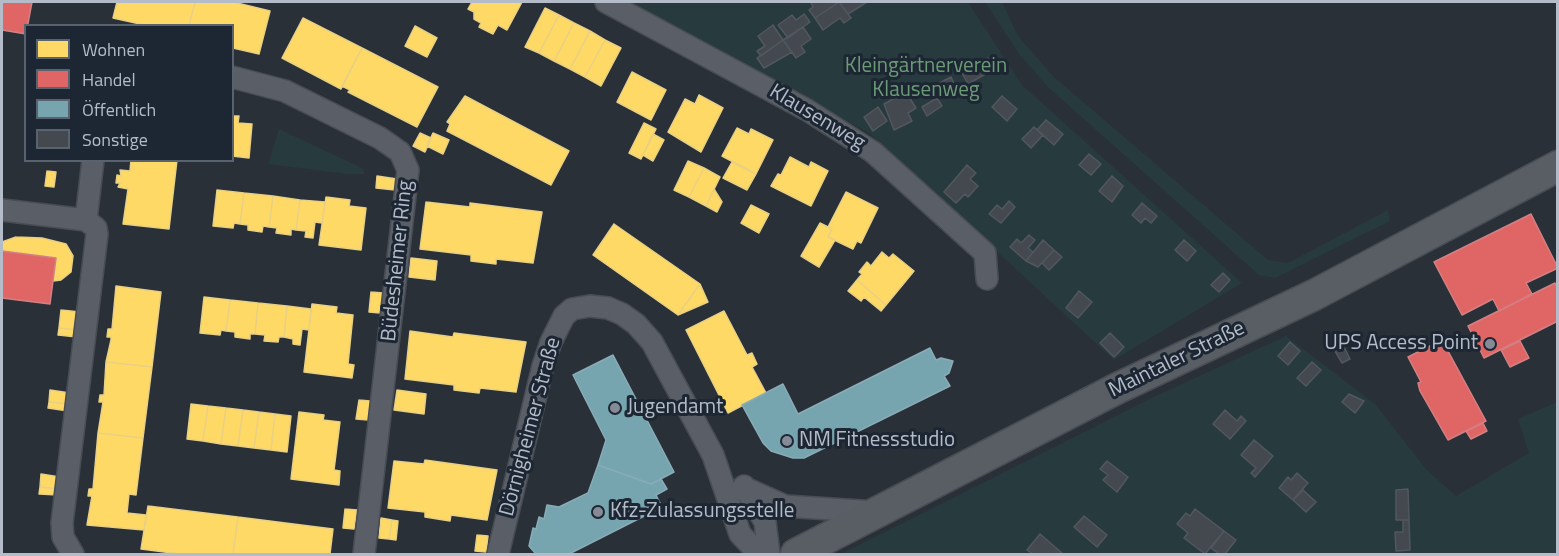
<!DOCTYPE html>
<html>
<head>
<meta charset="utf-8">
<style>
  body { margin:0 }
  #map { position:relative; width:1559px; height:556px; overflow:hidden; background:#2a3038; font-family:"Titillium Web",sans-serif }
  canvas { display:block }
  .frame { position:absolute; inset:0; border:3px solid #b4bcc9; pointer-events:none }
  .legend { position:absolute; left:24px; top:24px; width:210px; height:138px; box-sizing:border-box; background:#1d2633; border:2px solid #59626f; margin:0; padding:8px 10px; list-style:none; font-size:18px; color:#b4bcc9 }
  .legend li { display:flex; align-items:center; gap:12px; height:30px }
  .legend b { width:30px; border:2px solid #59626f }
</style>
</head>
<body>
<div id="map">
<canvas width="1559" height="556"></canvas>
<div class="frame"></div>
<ul class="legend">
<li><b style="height:16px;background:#ffd966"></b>Wohnen</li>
<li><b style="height:16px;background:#e06666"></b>Handel</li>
<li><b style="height:16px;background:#76a5af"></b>Öffentlich</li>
<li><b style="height:16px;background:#444950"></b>Sonstige</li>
</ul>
</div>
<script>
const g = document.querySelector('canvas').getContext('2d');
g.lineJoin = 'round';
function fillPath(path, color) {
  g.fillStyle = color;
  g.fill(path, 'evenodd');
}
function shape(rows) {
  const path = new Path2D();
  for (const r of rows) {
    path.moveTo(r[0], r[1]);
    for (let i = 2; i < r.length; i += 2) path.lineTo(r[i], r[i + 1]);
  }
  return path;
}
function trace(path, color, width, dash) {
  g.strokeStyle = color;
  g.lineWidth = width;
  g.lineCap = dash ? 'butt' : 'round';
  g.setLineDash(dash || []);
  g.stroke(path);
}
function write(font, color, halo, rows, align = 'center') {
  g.font = font + ' "Titillium Web",sans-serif';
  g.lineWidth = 6;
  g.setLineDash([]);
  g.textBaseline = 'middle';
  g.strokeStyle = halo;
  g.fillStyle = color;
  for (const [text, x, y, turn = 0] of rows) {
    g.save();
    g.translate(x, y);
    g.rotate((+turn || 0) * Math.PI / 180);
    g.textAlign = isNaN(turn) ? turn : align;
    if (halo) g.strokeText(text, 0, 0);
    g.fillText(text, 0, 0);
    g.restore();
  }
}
const green = shape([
  [628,2,968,2,1022,85,1242,283,1114,360,869,133],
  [985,2,1002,2,1018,36,1054,77,1268,260,1288,263,1388,210,1390,221,1275,278,1259,275,1049,88,1019,54],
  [279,129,364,169,364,174,347,174,268,164],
  [1286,336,1375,404,1426,469,1456,496,1529,453,1518,419,1557,402,1557,554,841,554,1154,397]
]);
const homes = shape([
  [117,2,195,2,189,26,149,26,113,18,117,2],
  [195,2,233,2,270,11,259,54,233,48,232,26,189,26,195,2],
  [472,2,522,2,507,30,498,25,493,34,479,27,481,23,474,19,474,12,468,9,472,2],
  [545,8,559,15,539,53,525,47,545,8],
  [559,15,574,23,554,61,539,53,559,15],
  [303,18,362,48,341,89,282,58,303,18],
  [574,23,590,31,570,69,554,61,574,23],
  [415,26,437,38,427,57,405,46,415,26],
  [590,31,605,40,585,77,570,69,590,31],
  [605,40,621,48,601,86,585,77,605,40],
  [362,48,438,87,417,127,348,92,350,90,342,86,362,48],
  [632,72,666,90,651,120,617,102,632,72],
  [699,95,723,108,701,152,668,132,685,99,695,104,699,95],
  [465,96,569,151,551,185,447,131,450,124,447,122,465,96],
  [232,116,239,116,238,123,252,124,249,158,232,156,232,116],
  [644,123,656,129,641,159,629,153,644,123],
  [737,128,749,134,751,129,773,140,756,174,722,156,737,128],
  [420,133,431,138,425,152,413,146,420,133],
  [433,133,449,140,443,154,427,146,433,133],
  [653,134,664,140,653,161,643,155,653,134],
  [790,157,809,167,811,162,828,171,811,206,771,186,778,174,781,175,790,157],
  [131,160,177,160,169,229,123,224,128,189,118,187,120,183,116,183,117,175,121,176,120,170,130,171,131,160],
  [688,161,704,168,689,197,674,190,688,161],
  [732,162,756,174,747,190,723,178,732,162],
  [704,168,720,177,706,206,689,197,704,168],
  [47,171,56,172,54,187,45,186,47,171],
  [377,176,397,179,395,190,376,188,377,176],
  [714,189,722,202,717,212,706,206,714,189],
  [217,190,244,193,240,224,234,223,233,228,213,226,217,190],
  [846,192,878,208,861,243,857,241,853,249,828,237,832,229,828,227,846,192],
  [244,193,273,196,269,227,263,226,262,232,248,230,248,225,240,224,244,193],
  [273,196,300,200,296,230,291,229,291,235,276,233,277,228,269,227,273,196],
  [326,197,350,200,349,206,366,208,361,250,319,245,326,197],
  [300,200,325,202,322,223,315,222,313,238,305,237,306,231,296,230,300,200],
  [426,202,470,207,470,203,542,212,533,263,496,259,496,264,471,261,471,255,420,249,426,202],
  [751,205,769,214,759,233,741,223,751,205],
  [820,223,832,229,828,237,835,240,819,267,801,256,820,223],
  [614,224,700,284,678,315,593,255,614,224],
  [16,237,42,238,66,244,73,256,71,272,61,280,53,281,56,258,2,251,2,242,16,237],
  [882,252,889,258,893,254,914,271,886,305,857,280,862,274,859,272,867,262,871,266,882,252],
  [411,258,437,261,435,280,409,277,411,258],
  [857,280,886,305,881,311,864,297,861,301,848,291,857,280],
  [700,284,708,302,678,315,700,284],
  [116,286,161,292,152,367,106,362,111,340,111,337,107,337,108,329,112,329,116,286],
  [371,292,383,293,380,313,369,312,371,292],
  [204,297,230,300,226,331,221,330,220,335,200,333,204,297],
  [230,300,258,303,255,334,250,334,250,339,235,337,235,332,226,331,230,300],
  [258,303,287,306,284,337,279,337,278,342,264,341,265,335,255,334,258,303],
  [312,304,337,307,336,313,353,315,348,364,354,365,352,378,304,372,312,304],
  [287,306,311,309,309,330,302,329,300,345,293,344,293,339,284,337,287,306],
  [61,310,80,312,78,330,59,328,61,310],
  [724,311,747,355,752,353,757,364,752,367,766,393,728,413,686,330,724,311],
  [59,328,78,330,77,337,58,335,59,328],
  [410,331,453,337,454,333,526,342,516,392,480,388,479,393,454,390,454,385,405,379,410,331],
  [106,362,152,367,143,438,98,433,103,402,99,402,100,395,104,395,106,362],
  [50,390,70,393,69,404,49,402,50,390],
  [397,390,426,394,424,414,394,410,397,390],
  [359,400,370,401,368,420,356,419,359,400],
  [49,402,69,404,68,411,48,408,49,402],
  [191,404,208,406,203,441,187,439,191,404],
  [208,406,226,408,221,444,203,441,208,406],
  [226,408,243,410,238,446,221,444,226,408],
  [243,410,259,412,254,448,238,446,243,410],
  [259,412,275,414,271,450,254,448,259,412],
  [299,412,324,415,323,420,340,422,334,470,340,471,339,485,291,479,299,412],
  [275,414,291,416,287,452,271,450,275,414],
  [98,433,143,438,136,495,129,494,127,513,146,515,144,530,87,525,92,496,88,496,89,489,93,489,98,433],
  [425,460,497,470,487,520,451,515,450,521,425,517,425,512,388,508,394,461,424,464,425,460],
  [41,474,60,477,59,489,40,487,41,474],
  [40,487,59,489,58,495,39,494,40,487],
  [148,506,238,517,233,554,180,554,141,549,148,506],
  [345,509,357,510,354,529,343,528,345,509],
  [238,517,333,529,330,554,233,554,238,517],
  [381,518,392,520,389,539,379,538,381,518],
  [392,520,398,521,396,540,389,539,392,520],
  [477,535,488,536,486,552,475,551,477,535]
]);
const shops = shape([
  [2,2,32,2,26,34,2,30,2,2],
  [1531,214,1558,268,1526,283,1532,294,1499,311,1493,299,1462,315,1434,262,1531,214],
  [2,251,56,258,50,304,2,298,2,251],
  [1555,283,1558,289,1558,321,1484,358,1468,326,1555,283],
  [1442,340,1486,421,1448,440,1420,391,1418,383,1421,382,1408,357,1442,340],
  [1520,341,1529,358,1510,367,1501,350,1520,341],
  [1483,423,1487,431,1471,439,1466,431,1483,423]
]);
const public = shape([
  [930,348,936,360,941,358,953,361,949,373,944,376,950,386,804,458,793,458,771,451,763,443,742,405,783,384,798,414,930,348],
  [613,355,674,472,651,484,598,465,606,440,573,375,613,355],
  [598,465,651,484,661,479,667,489,656,495,662,507,569,554,536,554,529,546,533,528,536,529,539,517,544,519,547,505,559,507,588,493,598,465]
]);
const building = shape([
  [814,2,839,2,815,18,809,10,813,7,811,3,814,2],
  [839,2,867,2,848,14,839,2],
  [839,2,851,18,844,23,840,18,823,30,815,18,839,2],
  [804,14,810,22,788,38,778,25,792,15,796,20,804,14],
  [773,25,783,40,761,56,757,51,765,46,758,36,773,25],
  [803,27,811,39,801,46,805,52,796,58,783,40,803,27],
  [783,40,792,52,764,68,757,58,783,40],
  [988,58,994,69,968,84,962,73,988,58],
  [951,77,956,88,939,97,934,86,951,77],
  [906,92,916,108,908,113,912,121,894,130,884,104,906,92],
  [1002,96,1017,109,1007,121,992,107,1002,96],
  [937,98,942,106,927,116,922,107,937,98],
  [878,107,887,121,873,131,864,117,878,107],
  [1046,120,1063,134,1054,145,1037,130,1046,120],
  [1034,127,1043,135,1031,148,1022,139,1034,127],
  [1089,154,1101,164,1091,175,1079,165,1089,154],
  [967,165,976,173,970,179,978,186,968,197,965,194,956,203,944,192,967,165],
  [1112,176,1123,186,1112,202,1099,191,1112,176],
  [1009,201,1015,207,1001,223,989,214,997,205,1002,209,1009,201],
  [1142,203,1157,216,1151,223,1145,218,1141,223,1132,215,1142,203],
  [1029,235,1035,240,1028,248,1033,252,1026,261,1010,247,1017,239,1021,243,1029,235],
  [1043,240,1054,250,1038,267,1026,261,1043,240],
  [1184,240,1196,251,1187,261,1175,250,1184,240],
  [1054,250,1062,257,1049,270,1042,263,1054,250],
  [1223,273,1230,280,1219,292,1211,285,1223,273],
  [1079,291,1092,302,1078,318,1066,308,1079,291],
  [1110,333,1124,347,1114,357,1100,343,1110,333],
  [1290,342,1300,351,1288,365,1278,356,1290,342],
  [1344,347,1350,359,1342,363,1335,351,1344,347],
  [1312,362,1321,370,1306,386,1297,378,1312,362],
  [1349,394,1364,401,1355,413,1342,402,1349,394],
  [1225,410,1237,421,1241,416,1246,421,1230,439,1213,424,1225,410],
  [1254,440,1273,456,1255,477,1251,473,1256,468,1241,455,1254,440],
  [1107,461,1128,477,1117,492,1103,480,1108,475,1100,469,1107,461],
  [1297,473,1308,483,1293,500,1279,488,1288,477,1291,480,1297,473],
  [1408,489,1409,520,1396,520,1396,490,1408,489],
  [1303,490,1316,502,1306,512,1293,500,1303,490],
  [1195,509,1224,531,1205,554,1184,538,1188,533,1177,524,1186,513,1190,516,1195,509],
  [1084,516,1107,535,1097,547,1074,527,1084,516],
  [1403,520,1409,520,1410,550,1396,551,1395,532,1403,532,1403,520],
  [1224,531,1236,540,1225,554,1219,554,1211,548,1224,531],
  [1040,534,1063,554,1033,554,1027,550,1040,534]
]);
const street = shape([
  [606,2,807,110,873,152,985,253,987,279],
  [232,77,285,91,380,138,400,152,408,170,364,554],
  [2,210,86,220],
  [744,486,765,522,769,554],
  [745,488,785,506,876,512],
  [73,554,63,537,62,523,97,234,96,228,86,220,93,160],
  [498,554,543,366,551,342,564,316,572,309,590,306,608,308,622,314,636,324,652,342,713,455,740,534,759,554]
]);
const secondary = shape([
  [796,554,1118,388,1314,295,1558,166]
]);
const markers = [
  [1490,344,6,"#848b96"],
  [615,408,6,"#848b96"],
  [787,441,6,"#848b96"],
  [598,512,6,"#848b96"]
];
const parkNames = [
  ["Kleingärtnerverein",926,67],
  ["Klausenweg",926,91]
];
const streetNames = [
  ["Klausenweg",817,118,31],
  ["Büdesheimer Ring",398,261,-84],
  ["Maintaler Straße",1177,360,-26],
  ["Dörnigheimer Straße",531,427,-75]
];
const poiNames = [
  ["UPS Access Point",1478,344,"right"],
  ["Jugendamt",627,408],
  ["NM Fitnessstudio",799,441],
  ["Kfz-Zulassungsstelle",610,512]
];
fillPath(green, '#273a3e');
fillPath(homes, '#ffd966');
trace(homes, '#e8d084', 1.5);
fillPath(shops, '#e06666');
trace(shops, '#d38084', 1.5);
fillPath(public, '#76a5af');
trace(public, '#89acb7', 1.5);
fillPath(building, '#444950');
trace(building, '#52575f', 1.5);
trace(street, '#484c53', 24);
trace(secondary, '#484c53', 33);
trace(street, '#5a5e66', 21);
trace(secondary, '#595d64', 30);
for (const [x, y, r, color] of markers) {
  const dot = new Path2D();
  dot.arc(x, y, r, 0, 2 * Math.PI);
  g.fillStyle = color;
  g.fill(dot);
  trace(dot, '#1d2633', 2);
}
write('21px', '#6b9a76', '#1d2633', parkNames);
write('21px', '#b4bcc9', '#1d2633', streetNames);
write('21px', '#b4bcc9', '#1d2633', poiNames, 'left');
</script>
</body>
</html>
